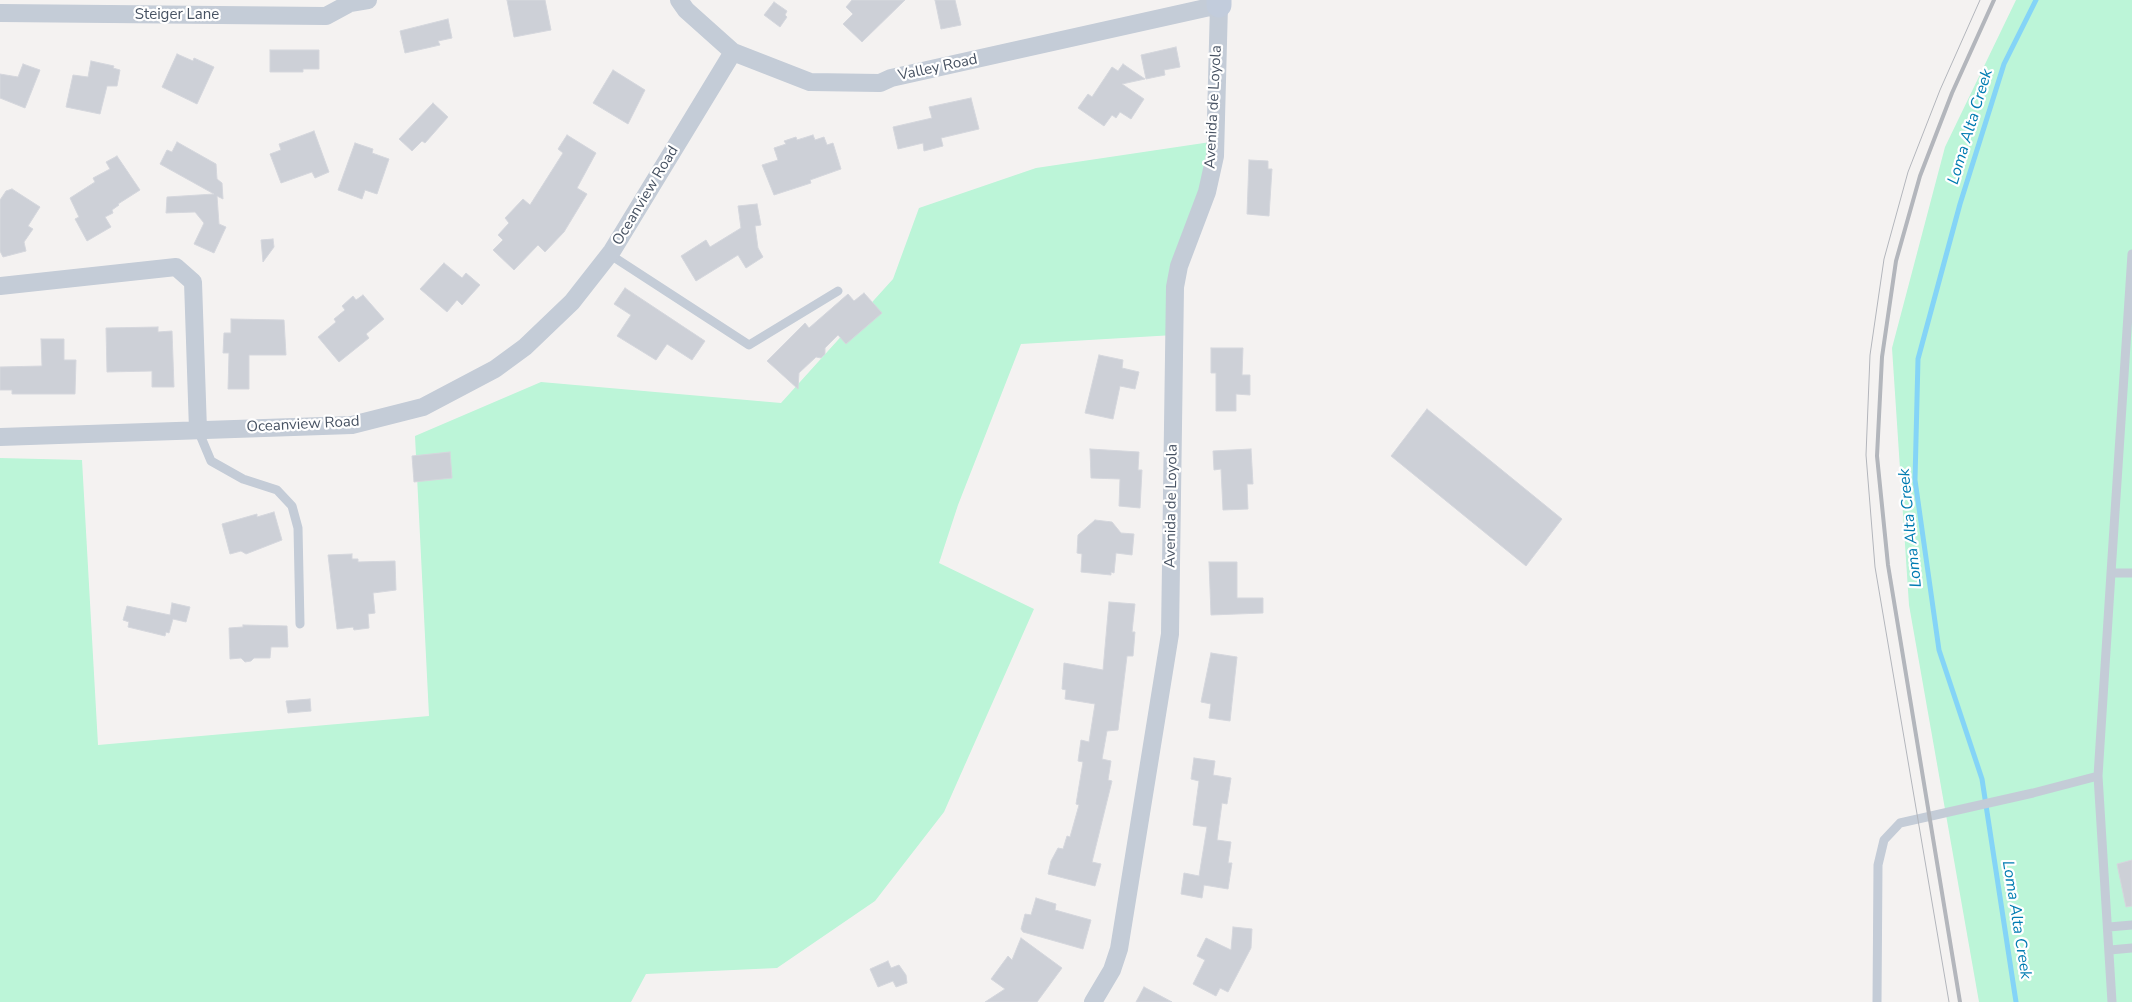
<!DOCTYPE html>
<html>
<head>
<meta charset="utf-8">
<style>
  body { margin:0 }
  canvas { display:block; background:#f4f2f1 }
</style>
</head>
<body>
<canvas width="2132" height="1002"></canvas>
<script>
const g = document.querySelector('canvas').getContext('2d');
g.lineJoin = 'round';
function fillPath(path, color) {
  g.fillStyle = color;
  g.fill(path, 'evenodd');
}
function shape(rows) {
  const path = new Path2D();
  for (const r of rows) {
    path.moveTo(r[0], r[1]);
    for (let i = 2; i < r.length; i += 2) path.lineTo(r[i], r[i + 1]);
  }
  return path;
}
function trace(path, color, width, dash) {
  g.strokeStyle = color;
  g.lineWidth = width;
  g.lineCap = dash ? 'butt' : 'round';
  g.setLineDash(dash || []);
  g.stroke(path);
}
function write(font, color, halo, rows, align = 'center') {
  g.font = font + ' "Nunito Sans",sans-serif';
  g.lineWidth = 4.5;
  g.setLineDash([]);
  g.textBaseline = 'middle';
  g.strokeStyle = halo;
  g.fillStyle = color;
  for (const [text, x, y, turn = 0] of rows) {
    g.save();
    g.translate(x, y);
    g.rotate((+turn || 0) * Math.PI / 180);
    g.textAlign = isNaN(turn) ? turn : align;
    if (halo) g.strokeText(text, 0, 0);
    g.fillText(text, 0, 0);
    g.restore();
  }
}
const green = shape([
  [2016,0,2132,0,2132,1002,1979,1002,1909,605,1892,348,1945,147],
  [1224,140,1179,266,1174,335,1021,344,958,505,939,563,1034,609,944,812,875,901,777,968,646,974,631,1002,0,1002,0,458,82,460,98,745,429,716,415,436,541,382,781,403,893,279,919,208,1036,168]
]);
const stream = shape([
  [2016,1002,1982,779,1939,650,1915,480,1918,359,1960,204,2004,64,2036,0]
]);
const building = shape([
  [507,0,545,0,551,30,514,37,507,0],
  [852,0,905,0,862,42,843,24,853,14,846,7,852,0],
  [935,0,955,0,961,25,941,29,935,0],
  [774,2,787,11,785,15,787,17,780,27,764,15,774,2],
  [448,19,452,38,438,41,440,45,405,53,400,31,448,19],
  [1176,47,1180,67,1164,70,1165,75,1146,79,1141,55,1176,47],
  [270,50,319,50,319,69,303,69,303,72,270,72,270,50],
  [177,54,193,61,194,58,214,67,197,104,162,87,177,54],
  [91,61,114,66,113,68,120,70,117,86,107,86,100,114,66,107,73,75,88,77,91,61],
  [23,64,40,70,25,108,0,98,0,74,18,77,23,64],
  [1123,64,1145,79,1122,84,1144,99,1131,119,1120,112,1116,118,1112,115,1104,126,1078,108,1088,94,1092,97,1112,67,1118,71,1123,64],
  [613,70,645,90,628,124,593,103,613,70],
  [971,98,979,129,941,138,943,146,924,151,923,143,898,149,893,127,932,118,929,107,971,98],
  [433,103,448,117,425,143,422,141,412,151,399,139,433,103],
  [314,131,329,172,315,178,312,172,281,183,270,154,281,150,279,144,314,131],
  [567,135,596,153,577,188,587,194,564,232,545,252,538,245,514,270,493,250,503,240,498,235,509,223,505,218,523,199,530,205,563,153,558,149,567,135],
  [813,135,815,140,824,137,827,145,833,143,841,169,810,180,811,183,774,195,762,165,778,160,774,148,786,144,784,141,796,137,797,140,813,135],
  [177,142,216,164,217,179,222,183,223,199,217,196,219,224,226,227,214,253,194,244,204,223,195,212,166,213,167,197,214,194,160,164,167,150,172,152,177,142],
  [355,143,373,149,372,153,389,159,377,194,365,190,362,199,338,190,355,143],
  [117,156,140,190,118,204,119,205,112,210,113,213,105,217,111,227,87,241,75,219,79,217,70,198,95,182,93,178,110,169,106,162,117,156],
  [1249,160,1268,161,1268,169,1272,169,1269,216,1247,214,1249,160],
  [12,189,40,207,28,226,33,229,24,242,26,251,3,257,0,251,0,200,6,191,12,189],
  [757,204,761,225,755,226,758,248,763,257,746,268,738,255,696,281,681,256,706,240,710,247,741,228,738,206,757,204],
  [273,239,274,247,263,262,261,240,273,239],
  [444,263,462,278,466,273,480,285,462,305,457,300,447,312,420,289,444,263],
  [625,288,705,341,692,360,667,344,656,360,617,336,631,315,614,304,625,288],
  [864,293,882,313,846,344,838,335,825,348,825,354,821,358,816,357,799,373,798,389,767,361,805,323,809,328,848,294,854,301,864,293],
  [363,295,384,319,366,334,369,338,339,362,318,337,336,322,334,319,345,310,342,306,353,296,356,300,363,295],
  [231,319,284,320,286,355,249,355,249,389,228,389,229,353,223,353,224,333,231,333,231,319],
  [158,327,158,332,172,331,174,387,152,387,152,371,107,372,106,328,158,327],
  [41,339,64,339,64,360,76,360,75,394,12,394,12,390,0,390,0,367,42,366,41,339],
  [1211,348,1243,348,1242,375,1250,375,1250,395,1236,394,1236,411,1216,411,1216,373,1211,373,1211,348],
  [1099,355,1123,360,1122,368,1139,372,1135,389,1120,386,1113,419,1085,413,1099,355],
  [1427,409,1562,519,1526,566,1391,456,1427,409],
  [1090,449,1139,452,1138,470,1142,470,1140,508,1119,506,1120,479,1091,478,1090,449],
  [1251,449,1253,484,1247,484,1248,509,1223,510,1221,469,1214,470,1213,451,1251,449],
  [450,452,452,478,414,482,412,456,450,452],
  [274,512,282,540,246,554,241,551,230,554,222,524,257,514,257,517,274,512],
  [1095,520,1112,522,1121,533,1134,534,1132,555,1116,553,1114,573,1111,572,1111,575,1081,572,1082,554,1077,553,1078,535,1095,520],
  [352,554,352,559,358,559,358,562,395,561,396,590,373,593,375,613,368,614,369,628,354,630,353,627,337,629,328,555,352,554],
  [1209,562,1237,562,1237,598,1263,598,1263,613,1211,615,1209,562],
  [1109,602,1135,604,1132,632,1135,632,1133,656,1127,656,1118,730,1107,731,1102,759,1111,761,1108,780,1112,781,1092,862,1101,864,1095,886,1048,874,1051,861,1058,848,1063,849,1067,836,1070,837,1079,805,1076,804,1083,762,1078,761,1081,740,1089,742,1095,704,1065,699,1066,690,1062,689,1064,663,1103,670,1109,602],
  [172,603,190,607,186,622,173,619,169,633,166,632,165,636,128,627,129,622,123,620,127,606,170,615,172,603],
  [243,625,287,626,288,647,271,647,270,658,254,658,251,661,245,662,241,658,230,659,229,628,243,627,243,625],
  [1211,653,1237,657,1230,721,1209,718,1211,704,1201,702,1211,653],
  [310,699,311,711,288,713,286,701,310,699],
  [1194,758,1215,761,1213,775,1231,778,1227,804,1222,803,1217,840,1231,842,1228,863,1232,863,1228,889,1204,885,1202,898,1181,894,1184,873,1199,876,1207,827,1193,825,1199,781,1191,779,1194,758],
  [2132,860,2132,906,2126,907,2117,864,2132,860],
  [1036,898,1056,904,1055,910,1091,920,1083,949,1023,932,1021,929,1025,914,1031,915,1036,898],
  [1233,927,1252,929,1251,948,1228,992,1220,988,1216,996,1193,984,1205,960,1197,956,1206,938,1231,950,1233,927],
  [1021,938,1062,968,1037,1002,985,1002,1005,989,991,979,1008,956,1012,960,1021,938],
  [888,961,891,968,899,965,906,975,907,983,896,987,893,981,878,987,870,969,888,961],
  [1144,987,1172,1002,1136,1002,1144,987]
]);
const lane = shape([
  [609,254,749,345,838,291],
  [2132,254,2111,573,2132,573],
  [198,430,211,461,243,479,277,490,292,506,298,528,300,624],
  [2098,776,2111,573],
  [2109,927,2132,925],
  [2110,950,2132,948],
  [1877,1002,1878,865,1884,840,1900,823,2033,793,2098,776,2112,1002]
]);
const street = shape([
  [679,0,686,10,733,52,810,82,880,83,891,78,1219,5,1215,156,1207,192,1179,266,1175,287,1170,634,1119,949,1112,970,1093,1002],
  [0,13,326,16,350,3,368,0],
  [0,286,176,267,193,282,198,430],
  [0,437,352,425,423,407,495,369,525,347,572,302,612,251,733,52]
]);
const secondary = shape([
  [1219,0,1219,5]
]);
const tram = shape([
  [1949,1002,1875,567,1866,455,1870,355,1884,259,1908,172,1940,90,1980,0]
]);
const rail = shape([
  [1960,1002,1888,565,1877,456,1882,357,1896,261,1920,176,1952,93,1994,0]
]);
const streetNames = [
  ["Steiger Lane",177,15],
  ["Valley Road",938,68,-12],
  ["Avenida de Loyola",1214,107,-87],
  ["Oceanview Road",646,196,-59],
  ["Oceanview Road",303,425,-3],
  ["Avenida de Loyola",1172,506,-89]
];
const waterNames = [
  ["Loma Alta Creek",1971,127,-73],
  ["Loma Alta Creek",1911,528,-96],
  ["Loma Alta Creek",2016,920,81]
];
fillPath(green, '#bcf5d8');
trace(stream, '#84d4f7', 5);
fillPath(building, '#cdd0d7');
trace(building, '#d5d7dd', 1);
trace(lane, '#c4ccd7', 9);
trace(street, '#c4ccd7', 18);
trace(secondary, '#c2ccdc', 25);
trace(tram, '#b3b6bc', 1);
trace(rail, '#b3b6bc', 4);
write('15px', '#475262', '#fff', streetNames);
write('italic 16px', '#017cb2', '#fff', waterNames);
</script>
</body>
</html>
